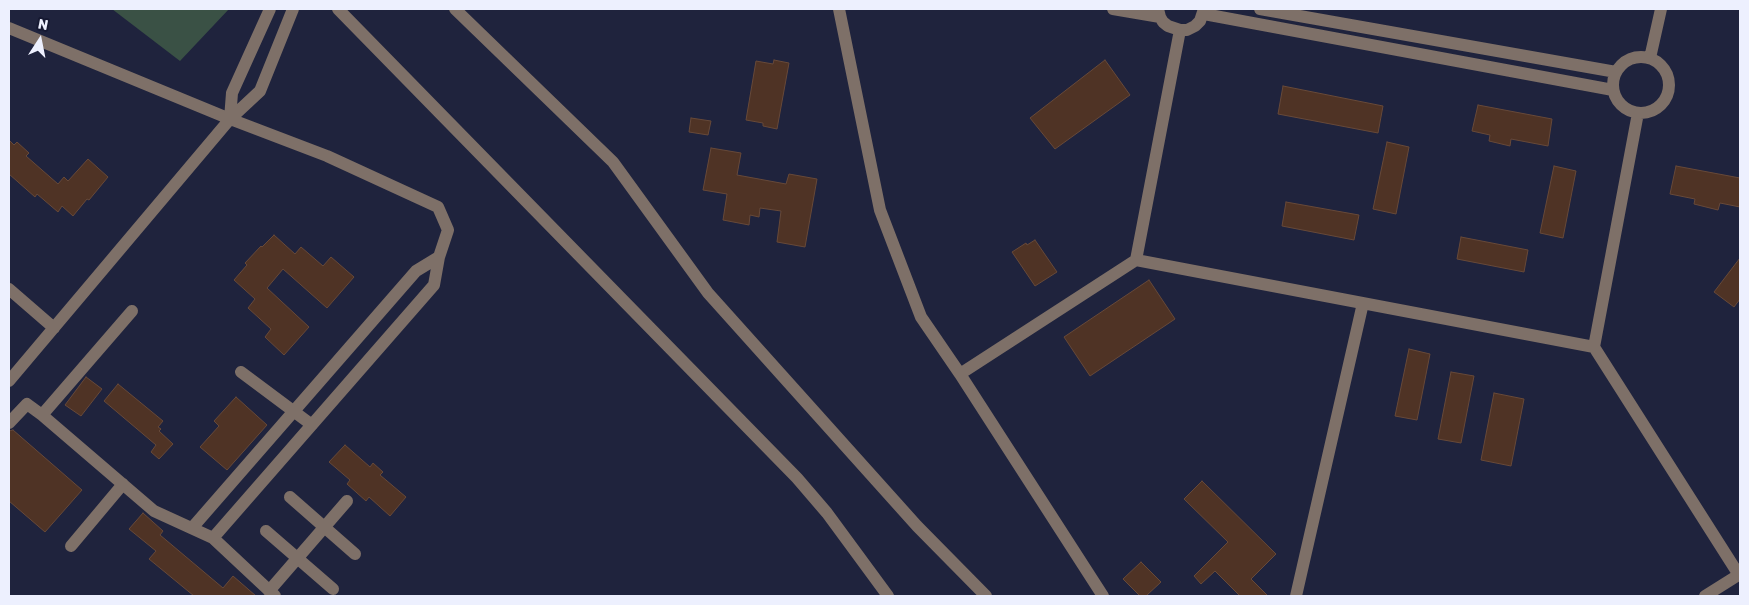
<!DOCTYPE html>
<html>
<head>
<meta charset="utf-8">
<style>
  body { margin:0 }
  #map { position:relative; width:1749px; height:605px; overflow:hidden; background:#1f233d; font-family:Rubik,sans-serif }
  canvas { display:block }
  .frame { position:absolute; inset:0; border:10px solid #edf0fe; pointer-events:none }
  .north { position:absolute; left:15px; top:15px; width:50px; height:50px; -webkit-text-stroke:4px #161932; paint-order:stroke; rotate:11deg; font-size:14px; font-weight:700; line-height:20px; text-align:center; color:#edf0fe }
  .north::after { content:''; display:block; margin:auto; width:18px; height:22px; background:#edf0fe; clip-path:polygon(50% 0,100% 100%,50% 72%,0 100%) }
</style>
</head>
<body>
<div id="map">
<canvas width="1749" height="605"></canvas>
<div class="frame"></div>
<div class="north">N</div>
</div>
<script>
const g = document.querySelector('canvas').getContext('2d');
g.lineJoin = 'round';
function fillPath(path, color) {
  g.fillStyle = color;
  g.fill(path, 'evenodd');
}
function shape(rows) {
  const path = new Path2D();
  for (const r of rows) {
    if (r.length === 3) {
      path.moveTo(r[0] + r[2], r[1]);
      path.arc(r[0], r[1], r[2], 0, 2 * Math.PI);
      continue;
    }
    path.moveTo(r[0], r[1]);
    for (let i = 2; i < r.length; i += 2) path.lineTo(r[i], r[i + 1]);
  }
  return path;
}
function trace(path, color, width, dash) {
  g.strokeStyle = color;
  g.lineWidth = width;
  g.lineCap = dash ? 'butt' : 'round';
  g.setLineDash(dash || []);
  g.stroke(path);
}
const green = shape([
  [112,9,229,9,180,61]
]);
const building = shape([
  [774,60,789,63,777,129,763,126,763,123,746,120,756,61,773,64,774,60],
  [1105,60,1130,95,1055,149,1030,118,1105,60],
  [1283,86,1383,106,1378,133,1278,114,1283,86],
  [1478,105,1552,119,1548,146,1511,139,1510,146,1489,141,1490,135,1472,131,1478,105],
  [691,118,711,121,708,135,689,132,691,118],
  [9,140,14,145,17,142,29,153,26,156,58,184,64,177,68,181,88,159,108,177,89,200,87,199,73,216,62,206,58,212,37,194,35,197,9,174,9,140],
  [1387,142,1409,147,1396,214,1373,209,1387,142],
  [711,148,741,153,737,175,786,184,789,174,817,179,805,247,777,242,781,211,760,208,759,217,750,215,749,225,723,220,727,194,703,190,711,148],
  [1554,166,1576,171,1563,238,1540,233,1554,166],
  [1676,166,1740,178,1740,207,1720,203,1718,210,1694,204,1695,199,1670,194,1676,166],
  [1286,202,1359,215,1354,240,1282,226,1286,202],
  [274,235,295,254,301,247,323,266,331,257,354,277,327,308,283,269,267,288,309,327,284,355,265,337,271,329,248,308,255,299,234,280,247,265,245,263,261,246,262,247,274,235],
  [1461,237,1528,250,1524,272,1457,259,1461,237],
  [1035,240,1057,272,1035,286,1012,252,1026,243,1027,245,1035,240],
  [1740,258,1740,299,1734,307,1714,292,1740,258],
  [1149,280,1175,319,1090,376,1064,337,1149,280],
  [1409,349,1430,354,1417,420,1395,416,1409,349],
  [1451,372,1474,376,1461,443,1438,439,1451,372],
  [86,377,102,389,81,416,65,405,86,377],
  [118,384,163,421,158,427,161,429,159,431,173,444,159,459,151,452,156,445,104,401,118,384],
  [1494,393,1524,399,1511,466,1481,460,1494,393],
  [236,397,267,425,227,470,200,447,219,426,214,421,236,397],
  [13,430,82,490,45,532,9,501,9,431,13,430],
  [345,445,370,467,373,463,383,472,380,475,406,497,390,516,369,497,366,501,347,484,350,480,329,462,345,445],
  [1202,481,1276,554,1251,579,1268,596,1240,596,1215,571,1201,584,1194,576,1228,542,1184,499,1202,481],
  [143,513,163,531,160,535,223,588,233,576,256,596,194,596,149,559,156,551,129,529,143,513],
  [1141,562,1161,582,1146,596,1140,596,1123,579,1141,562]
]);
const minor = shape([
  [338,9,797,478,827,513,888,596],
  [455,9,613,162,708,293,917,526,986,596],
  [839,9,880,210,921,317,960,374,1136,260],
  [1113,9,1160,17],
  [1158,9,1160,17,1163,22,1168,26,1180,30,1187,30,1195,26,1200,21,1204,9],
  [1260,9,1616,72],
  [1204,14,1613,90],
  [9,28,230,119,327,156,438,207,448,230,439,257,434,285,213,538],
  [1180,30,1136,260,1594,347,1638,113],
  [1641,85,28],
  [1650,58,1661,9],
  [230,119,232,93,270,9],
  [9,289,54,328],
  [1594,347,1739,575],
  [241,372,312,425],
  [960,374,1103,596],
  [9,381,230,119,260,91,293,9],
  [42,415,132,311],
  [9,423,27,404,42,415,154,511,213,538,275,596],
  [290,497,355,554],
  [192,528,416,271,439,257],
  [266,531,333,589],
  [71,546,123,484],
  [269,591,347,501],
  [1296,596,1363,303],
  [1705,596,1740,574]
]);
fillPath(green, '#3a5145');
fillPath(building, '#4f3325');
trace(building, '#674939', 1);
trace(minor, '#7e7068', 12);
</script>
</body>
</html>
